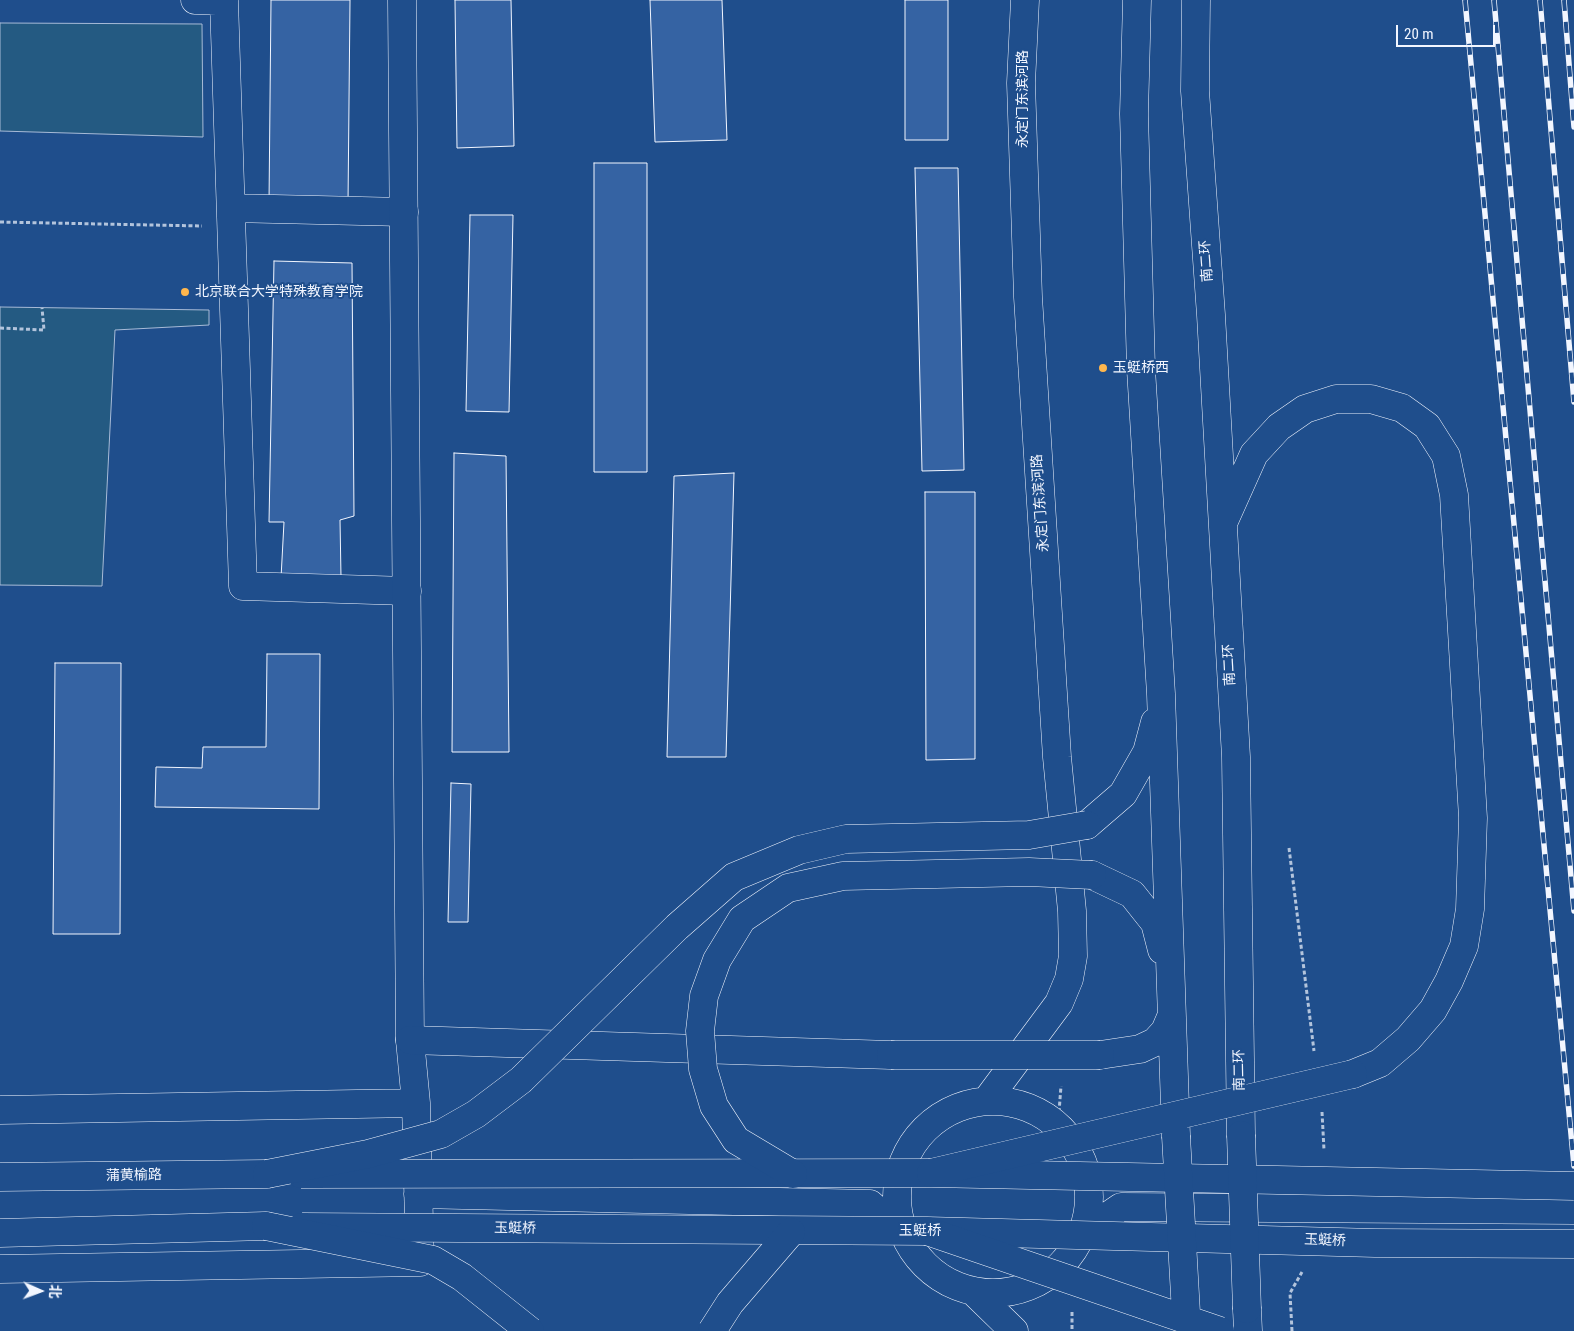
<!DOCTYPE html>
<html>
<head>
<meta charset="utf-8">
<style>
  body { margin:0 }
  #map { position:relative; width:1574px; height:1331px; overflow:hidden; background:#1f4e8c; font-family:"Roboto Condensed","Noto Sans SC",sans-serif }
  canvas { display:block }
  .north { position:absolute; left:15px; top:1266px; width:50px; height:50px; -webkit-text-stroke:4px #1f4e8c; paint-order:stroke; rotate:92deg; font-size:14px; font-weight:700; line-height:20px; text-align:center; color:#f2f6ff }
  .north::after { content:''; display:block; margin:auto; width:18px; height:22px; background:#f2f6ff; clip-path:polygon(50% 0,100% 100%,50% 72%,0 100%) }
  .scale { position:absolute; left:1396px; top:25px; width:99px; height:22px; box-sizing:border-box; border:2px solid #f2f6ff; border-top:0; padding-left:6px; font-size:15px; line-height:18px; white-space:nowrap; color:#f2f6ff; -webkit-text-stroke:4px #1f4e8c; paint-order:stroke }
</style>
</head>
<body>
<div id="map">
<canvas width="1574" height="1331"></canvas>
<div class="north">北</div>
<div class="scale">20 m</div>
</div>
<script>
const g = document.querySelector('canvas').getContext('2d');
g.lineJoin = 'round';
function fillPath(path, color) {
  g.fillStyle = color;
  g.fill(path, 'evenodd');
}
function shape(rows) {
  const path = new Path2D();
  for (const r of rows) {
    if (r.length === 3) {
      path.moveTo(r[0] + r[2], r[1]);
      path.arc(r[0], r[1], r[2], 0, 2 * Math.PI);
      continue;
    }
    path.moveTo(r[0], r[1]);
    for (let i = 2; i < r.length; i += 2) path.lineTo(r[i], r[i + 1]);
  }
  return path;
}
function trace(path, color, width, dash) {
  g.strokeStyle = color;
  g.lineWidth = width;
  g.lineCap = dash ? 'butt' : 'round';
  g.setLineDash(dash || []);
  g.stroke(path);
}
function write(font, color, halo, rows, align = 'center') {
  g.font = font + ' "Roboto Condensed","Noto Sans SC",sans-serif';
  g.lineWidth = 4;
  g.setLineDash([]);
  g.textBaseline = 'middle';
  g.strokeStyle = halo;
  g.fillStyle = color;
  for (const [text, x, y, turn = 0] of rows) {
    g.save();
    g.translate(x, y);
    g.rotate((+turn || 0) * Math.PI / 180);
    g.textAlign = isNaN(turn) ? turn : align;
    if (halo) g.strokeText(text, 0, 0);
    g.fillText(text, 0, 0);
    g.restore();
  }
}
const green = shape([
  [0,23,202,24,203,137,0,131,0,23],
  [0,307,209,310,209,325,115,330,102,586,0,585,0,307]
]);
const building = shape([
  [271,0,350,0,348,204,269,203,271,0],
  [455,0,511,0,514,146,457,148,455,0],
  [650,0,722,0,727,140,655,142,650,0],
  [905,0,948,0,948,140,905,140,905,0],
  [594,163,647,163,647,472,594,472,594,163],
  [915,168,958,168,964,470,922,471,915,168],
  [470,215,513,215,509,412,466,411,470,215],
  [274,261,352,263,354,516,340,520,341,577,281,578,284,522,269,522,274,261],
  [454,453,506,456,509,752,452,752,454,453],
  [734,473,726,757,667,757,674,476,734,473],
  [925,492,975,492,975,759,926,760,925,492],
  [267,654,320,654,319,809,155,807,156,767,202,768,203,747,266,747,267,654],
  [55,663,121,663,120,934,53,934,55,663],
  [451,783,471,784,468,922,448,922,451,783]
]);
const path = shape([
  [0,222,202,226],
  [0,328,44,330,42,308],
  [1289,848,1314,1051],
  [1059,1112,1061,1086],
  [1322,1112,1324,1150],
  [1072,1312,1072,1331],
  [1292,1331,1290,1293,1302,1272]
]);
const street = shape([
  [195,0,224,1,243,586,407,591],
  [231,208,404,212]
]);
const secondary = shape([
  [402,0,410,1040,416,1103],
  [987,1100,1059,1003,1069,979,1073,956,1072,911,1057,757,1028,297,1021,83,1025,0],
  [993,1197,96],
  [0,1110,416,1103,420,1262,0,1269],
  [418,1194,870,1204,903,1233],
  [1083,1233,1121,1207,1574,1210],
  [975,1293,1014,1331]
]);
const primary = shape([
  [0,1177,267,1174],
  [0,1233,266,1226]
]);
const highway = shape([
  [1137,0,1134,114,1141,369,1161,694,1176,1136],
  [1196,0,1195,91,1211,315,1236,757,1241,1135],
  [1224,521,1254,454,1279,427,1305,409,1336,399,1371,399,1402,408,1427,426,1446,456,1454,495,1473,818,1470,909,1464,946,1449,981,1433,1010,1408,1039,1380,1063,1353,1074],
  [1087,825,1123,794,1147,752,1155,722],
  [1092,875,1132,894,1155,923,1162,950],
  [410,1040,891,1055],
  [1100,1055,1140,1049,1155,1042,1165,1031,1171,1017],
  [1247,1309,1248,1331]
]);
const rail = shape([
  [1465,0,1574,1166],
  [1494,0,1574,911],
  [1540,0,1574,402],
  [1564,0,1574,127]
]);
const primaryBridge = shape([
  [301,1174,931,1173,1574,1186],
  [302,1227,927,1231,1375,1243,1574,1244]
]);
const highwayBridge = shape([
  [891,1055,1100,1055],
  [1241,1135,1247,1309],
  [1176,1136,1186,1313],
  [931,1173,1353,1074],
  [267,1174,368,1154,441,1134,476,1114,521,1080,677,927,734,877,799,850,846,839,1029,835,1087,825],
  [793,1174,736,1140,714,1106,703,1069,700,1031,704,996,717,960,742,919,788,888,843,876,1029,872,1092,875],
  [266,1226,433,1260,462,1277,530,1331],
  [927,1231,1220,1331],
  [712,1331,730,1303,791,1232]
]);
const markers = [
  [185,292,5,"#ffb74d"],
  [1103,368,5,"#ffb74d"]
];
const streetNames = [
  ["永定门东滨河路",1023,99,-90],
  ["南二环",1207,261,-94],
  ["永定门东滨河路",1041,503,-94],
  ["南二环",1230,665,-93],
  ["南二环",1240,1070,-91],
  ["蒲黄榆路",134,1176,-1],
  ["玉蜓桥",515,1229,1],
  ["玉蜓桥",920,1231],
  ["玉蜓桥",1325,1241,2]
];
const poiNames = [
  ["北京联合大学特殊教育学院",195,292],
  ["玉蜓桥西",1113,368]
];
fillPath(green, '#245a82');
trace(green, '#a8bbd7', 1);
fillPath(building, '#3563a3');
trace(building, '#f2f6ff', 1);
trace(street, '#f2f6ff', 29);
trace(secondary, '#f2f6ff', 29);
trace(primary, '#f2f6ff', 29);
trace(highway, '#f2f6ff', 29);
trace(path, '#b3c4dc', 3, [4, 2.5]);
trace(street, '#1f4e8c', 28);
trace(secondary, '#1f4e8c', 28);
trace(primary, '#1f4e8c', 28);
trace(highway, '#1f4e8c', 28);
trace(rail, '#f2f6ff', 5.5);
trace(rail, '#1f4e8c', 4, [11]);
trace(primaryBridge, '#f2f6ff', 29, []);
trace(highwayBridge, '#f2f6ff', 29, []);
trace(primaryBridge, '#1f4e8c', 28);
trace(highwayBridge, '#1f4e8c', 28);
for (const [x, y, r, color] of markers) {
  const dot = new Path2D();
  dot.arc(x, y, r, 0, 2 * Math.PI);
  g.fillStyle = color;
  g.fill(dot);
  trace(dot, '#1f4e8c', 2);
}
write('14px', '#f2f6ff', '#1f4e8c', streetNames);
write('14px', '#f2f6ff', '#1f4e8c', poiNames, 'left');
</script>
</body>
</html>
